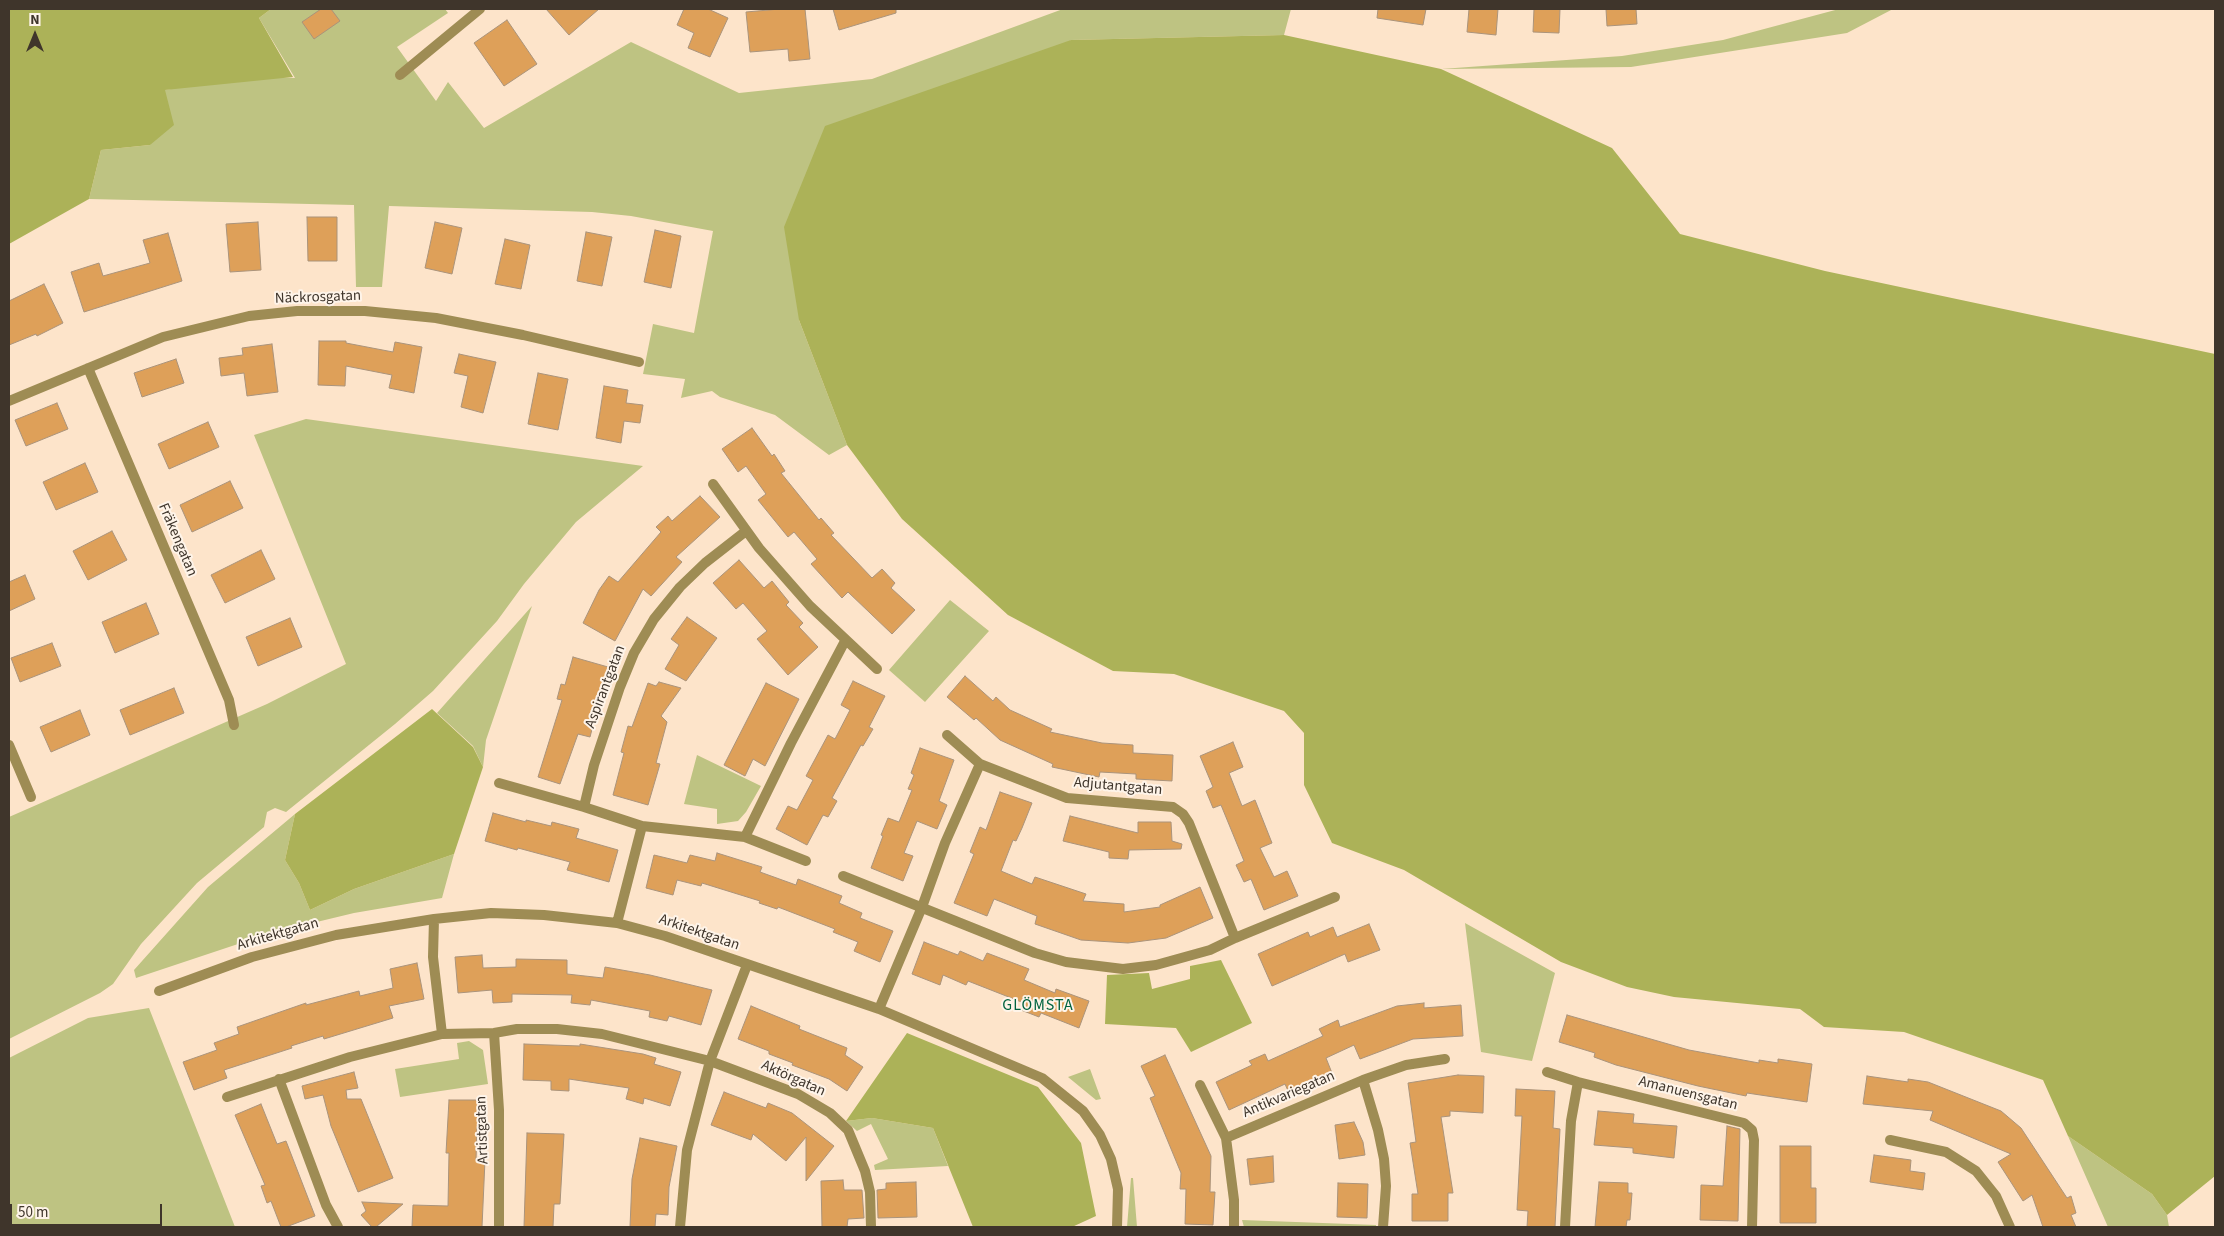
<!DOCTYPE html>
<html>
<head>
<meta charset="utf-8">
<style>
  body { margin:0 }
  #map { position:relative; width:2224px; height:1236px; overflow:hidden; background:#fde4ca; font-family:"Source Sans 3",sans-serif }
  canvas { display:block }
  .frame { position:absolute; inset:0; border:10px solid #3f352b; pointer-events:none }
  .north { position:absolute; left:10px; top:10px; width:50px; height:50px; -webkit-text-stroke:4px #fef4e9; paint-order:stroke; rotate:0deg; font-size:14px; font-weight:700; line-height:20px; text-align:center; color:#3f352b }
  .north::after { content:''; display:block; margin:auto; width:18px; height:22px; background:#3f352b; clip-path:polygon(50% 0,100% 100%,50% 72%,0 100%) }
  .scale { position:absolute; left:10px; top:1204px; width:152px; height:22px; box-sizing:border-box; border:2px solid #3f352b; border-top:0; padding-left:6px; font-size:15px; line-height:18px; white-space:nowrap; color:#3f352b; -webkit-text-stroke:4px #fef4e9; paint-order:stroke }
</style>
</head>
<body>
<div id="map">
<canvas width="2224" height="1236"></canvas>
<div class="frame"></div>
<div class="north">N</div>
<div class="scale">50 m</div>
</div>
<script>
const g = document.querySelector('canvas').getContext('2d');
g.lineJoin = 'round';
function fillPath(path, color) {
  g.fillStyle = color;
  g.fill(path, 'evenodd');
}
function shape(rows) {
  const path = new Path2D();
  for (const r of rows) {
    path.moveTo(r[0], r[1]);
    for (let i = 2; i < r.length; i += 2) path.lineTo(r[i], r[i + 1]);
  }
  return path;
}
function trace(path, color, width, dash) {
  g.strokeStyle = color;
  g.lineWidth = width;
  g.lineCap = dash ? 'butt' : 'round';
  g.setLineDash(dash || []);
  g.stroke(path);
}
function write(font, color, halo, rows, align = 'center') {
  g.font = font + ' "Source Sans 3",sans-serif';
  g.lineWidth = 4;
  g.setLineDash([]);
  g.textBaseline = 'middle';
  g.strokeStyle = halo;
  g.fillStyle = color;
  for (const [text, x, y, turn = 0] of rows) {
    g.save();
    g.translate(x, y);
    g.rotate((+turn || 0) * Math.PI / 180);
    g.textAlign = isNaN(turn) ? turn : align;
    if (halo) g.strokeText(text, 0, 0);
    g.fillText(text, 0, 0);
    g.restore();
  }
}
const green = shape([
  [271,9,445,9,448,13,397,47,436,101,448,82,484,128,631,42,739,93,872,79,1063,9,1291,9,1284,35,1071,40,799,320,847,445,829,455,775,415,720,397,712,391,681,398,685,379,643,374,653,324,694,333,713,231,631,216,592,212,389,206,382,287,356,287,354,205,89,199,101,150,150,145,165,90,248,76,295,78,259,18],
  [1839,9,1893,9,1847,33,1631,67,1441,69,1622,56,1723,40],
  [306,419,643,466,576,522,524,584,497,621,433,691,395,724,286,812,275,808,267,812,264,827,197,883,141,944,113,984,100,993,9,1039,9,817,267,704,346,664,254,435],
  [950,600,989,631,925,702,889,670],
  [532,606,486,740,483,767,473,746,437,713],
  [697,755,761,786,746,812,738,821,717,824,717,809,684,804],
  [295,814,285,860,299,883,310,910,354,889,454,854,442,898,354,913,271,933,136,978,134,970,208,887],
  [1465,923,1555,973,1532,1061,1481,1052],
  [149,1008,235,1227,9,1227,9,1058,88,1018],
  [469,1041,483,1050,488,1084,400,1097,395,1069,459,1059,457,1043],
  [1090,1069,1101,1099,1096,1100,1068,1077],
  [872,1118,933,1128,948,1166,875,1170,874,1165,888,1159,871,1124,857,1131,846,1121],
  [2068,1136,2152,1194,2167,1215,2169,1227,2108,1227],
  [1131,1178,1133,1178,1137,1227,1127,1227],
  [1242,1220,1376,1225,1376,1227,1244,1227]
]);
const forest = shape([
  [9,9,271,9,259,18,293,77,165,90,174,125,150,145,101,150,89,199,9,244],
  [1284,35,1441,69,1612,148,1680,234,1825,271,2215,354,2215,1176,2167,1215,2152,1194,2068,1136,2043,1080,1904,1032,1824,1027,1800,1009,1674,997,1627,987,1561,962,1404,870,1332,843,1304,785,1304,733,1284,711,1174,674,1113,671,1008,615,902,519,847,445,799,320,784,227,825,126,1071,40],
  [432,709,473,747,483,767,454,854,354,889,310,910,299,883,285,860,295,814],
  [1221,960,1252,1023,1191,1052,1176,1028,1105,1024,1107,975,1149,973,1152,989,1190,979,1190,966],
  [907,1033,1038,1087,1081,1143,1096,1216,1072,1227,973,1227,933,1128,872,1118,846,1121]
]);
const building = shape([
  [321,9,331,9,340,21,314,39,302,22,321,9],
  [546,9,599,9,569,35,546,9],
  [684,9,708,9,728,18,710,57,688,48,694,33,677,25,684,9],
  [780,9,805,9,810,59,789,61,788,49,750,52,746,12,780,9],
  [833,9,896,9,896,13,839,30,833,9],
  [1378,9,1426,9,1423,25,1377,18,1378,9],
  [1469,9,1498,9,1496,35,1467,32,1469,9],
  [1534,9,1560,9,1559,33,1533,32,1534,9],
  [1606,9,1636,9,1637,24,1607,26,1606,9],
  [507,20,537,64,504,86,474,43,507,20],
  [307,217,337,217,337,261,308,261,307,217],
  [258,222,261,270,230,272,226,224,258,222],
  [435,222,462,228,452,274,425,268,435,222],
  [655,230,681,236,671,288,644,282,655,230],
  [586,232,612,237,602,286,577,281,586,232],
  [168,233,182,281,84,312,71,272,99,263,103,276,150,263,143,240,168,233],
  [505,239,530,245,521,289,495,284,505,239],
  [44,284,63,323,37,336,36,334,9,345,9,301,44,284],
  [319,341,346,341,346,343,393,352,395,342,422,347,414,393,389,388,392,375,346,366,345,386,318,385,319,341],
  [272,344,278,392,247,396,244,373,221,376,219,358,243,355,242,348,272,344],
  [459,354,496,362,483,413,461,407,468,376,454,373,459,354],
  [176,359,184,383,142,397,134,373,176,359],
  [538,373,568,379,558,430,528,424,538,373],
  [604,386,628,390,626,403,643,405,640,423,624,421,621,443,596,438,604,386],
  [57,403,68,429,26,446,15,420,57,403],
  [208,422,219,447,169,469,158,444,208,422],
  [752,428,772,456,774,454,785,471,781,473,819,520,821,518,834,533,831,535,872,578,882,569,895,583,891,588,915,610,892,634,848,592,842,598,811,564,817,559,794,532,788,537,758,500,766,494,746,466,738,472,722,449,752,428],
  [85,463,98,492,56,510,43,482,85,463],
  [230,481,243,508,192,532,180,505,230,481],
  [700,496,720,517,676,557,682,562,651,596,643,589,615,641,583,623,599,590,609,576,618,582,661,532,656,527,668,516,672,521,700,496],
  [112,531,127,560,88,580,73,551,112,531],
  [261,550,275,579,225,603,211,575,261,550],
  [739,560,764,588,772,581,789,602,786,605,803,623,799,627,818,647,788,675,757,639,767,631,743,603,736,609,713,583,739,560],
  [25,575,35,599,9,611,9,582,25,575],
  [146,603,159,634,115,653,102,622,146,603],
  [687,617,717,638,686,681,665,669,679,645,671,639,687,617],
  [290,618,302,647,258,666,246,637,290,618],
  [52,643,61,666,20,682,11,658,52,643],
  [573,657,608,667,590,737,578,734,560,784,538,777,562,700,557,699,561,684,565,685,573,657],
  [965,676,993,701,996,697,1010,710,1052,729,1050,732,1102,743,1133,745,1133,753,1173,755,1172,781,1136,779,1136,774,1100,772,1099,777,1052,767,1053,764,1000,740,976,718,974,720,947,697,965,676],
  [853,681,885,696,869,727,873,729,863,746,861,745,832,798,837,801,828,817,823,815,807,845,776,829,788,806,797,810,813,780,806,776,828,735,835,739,850,710,841,705,853,681],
  [659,682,681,688,661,716,667,722,656,763,660,764,648,805,613,795,624,753,621,752,628,726,632,727,648,683,656,686,659,682],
  [766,683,799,699,765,766,753,759,745,776,724,765,766,683],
  [174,688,184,713,130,735,120,710,174,688],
  [80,710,90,735,51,752,40,727,80,710],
  [1233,742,1243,767,1229,773,1242,806,1255,800,1272,843,1260,848,1274,877,1287,871,1298,896,1264,910,1251,879,1244,882,1236,865,1244,861,1221,805,1213,808,1206,791,1213,787,1200,756,1233,742],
  [920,748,954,760,939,801,947,805,937,829,917,821,904,853,913,856,903,881,871,868,883,836,881,835,888,818,899,822,912,790,908,789,914,775,911,773,920,748],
  [1000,792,1032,803,1022,828,1016,841,1013,840,1001,871,1032,884,1035,877,1086,894,1083,901,1124,904,1124,912,1160,907,1160,905,1200,887,1213,918,1166,938,1128,943,1081,940,1035,924,1037,916,994,899,987,916,954,903,974,854,970,852,980,827,986,830,1000,792],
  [493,813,526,822,526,820,551,826,552,822,579,829,576,838,618,850,609,882,567,870,570,862,518,848,517,850,485,841,493,813],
  [1070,816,1138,833,1138,822,1171,822,1172,841,1182,844,1181,849,1129,850,1128,859,1109,858,1109,852,1063,841,1070,816],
  [717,853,762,867,760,872,796,885,798,879,842,896,839,903,862,913,860,918,893,931,880,962,854,951,858,942,833,932,835,929,778,907,777,909,759,903,760,901,702,883,701,886,677,880,673,895,646,888,654,855,687,863,690,855,715,861,717,853],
  [1369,924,1380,950,1348,962,1345,954,1272,986,1258,954,1308,932,1310,937,1333,927,1337,937,1369,924],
  [924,942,958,955,960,951,983,961,987,953,1029,969,1024,980,1055,993,1056,989,1089,1001,1079,1028,1041,1013,1039,1017,1021,1010,1024,1003,968,981,966,985,943,975,940,985,912,974,924,942],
  [482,955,483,968,516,967,516,959,567,960,567,974,603,978,605,967,650,975,712,990,701,1025,669,1016,667,1021,649,1017,650,1011,591,1000,590,1005,571,1003,572,995,512,994,512,1002,493,1003,492,990,458,993,455,957,482,955],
  [417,963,424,999,389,1006,393,1018,324,1039,323,1036,291,1046,292,1048,224,1070,227,1078,194,1090,183,1062,217,1050,214,1043,239,1034,237,1027,306,1003,306,1005,359,991,360,996,393,988,390,969,417,963],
  [1424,1003,1424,1008,1461,1005,1463,1036,1413,1039,1360,1059,1354,1045,1326,1058,1332,1073,1289,1093,1285,1084,1229,1110,1216,1082,1252,1065,1249,1061,1265,1054,1268,1061,1323,1036,1319,1029,1338,1020,1340,1027,1397,1006,1424,1003],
  [751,1006,800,1026,799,1029,847,1048,845,1055,863,1067,847,1091,829,1079,792,1065,793,1063,769,1054,769,1051,738,1039,751,1006],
  [1567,1015,1689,1050,1759,1063,1759,1060,1778,1063,1778,1059,1812,1064,1807,1102,1747,1093,1746,1096,1698,1086,1616,1065,1594,1057,1595,1053,1559,1042,1567,1015],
  [524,1044,580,1046,580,1044,643,1054,656,1058,654,1064,681,1072,670,1106,644,1098,643,1104,626,1099,629,1088,569,1079,569,1091,551,1090,551,1081,523,1080,524,1044],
  [1165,1055,1211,1156,1210,1192,1215,1192,1213,1225,1185,1224,1186,1189,1180,1189,1181,1173,1150,1098,1155,1096,1141,1066,1165,1055],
  [354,1072,358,1088,346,1090,347,1099,361,1099,393,1178,358,1192,331,1126,323,1095,305,1099,302,1086,354,1072],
  [1458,1075,1484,1076,1483,1113,1450,1111,1450,1116,1441,1117,1453,1193,1448,1193,1448,1221,1412,1221,1412,1194,1418,1194,1410,1143,1416,1142,1408,1083,1458,1075],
  [1867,1076,1908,1082,1908,1079,1928,1082,2001,1111,2021,1128,2067,1198,2071,1196,2076,1213,2071,1215,2076,1227,2043,1227,2032,1195,2023,1201,1998,1162,2011,1154,1930,1120,1933,1111,1863,1104,1867,1076],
  [1516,1089,1555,1091,1553,1128,1560,1129,1555,1227,1527,1227,1528,1211,1517,1210,1522,1116,1515,1116,1516,1089],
  [724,1092,766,1108,768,1103,792,1113,834,1146,806,1181,806,1137,786,1161,753,1134,751,1140,711,1125,724,1092],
  [449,1100,485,1100,485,1127,477,1127,476,1160,485,1160,482,1227,412,1227,413,1205,448,1206,449,1153,446,1153,449,1100],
  [261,1104,277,1144,286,1141,315,1216,286,1227,281,1227,271,1201,267,1203,261,1186,265,1185,235,1115,261,1104],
  [1598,1111,1634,1114,1633,1123,1677,1126,1674,1158,1633,1153,1633,1148,1594,1145,1598,1111],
  [1354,1122,1363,1142,1365,1155,1339,1159,1335,1125,1354,1122],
  [1727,1126,1740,1129,1738,1221,1700,1220,1701,1185,1723,1186,1727,1126],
  [527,1133,564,1134,560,1204,554,1204,553,1227,524,1227,527,1133],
  [640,1138,677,1146,669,1187,668,1215,656,1214,655,1227,630,1227,632,1179,640,1138],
  [1780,1146,1811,1146,1811,1188,1816,1188,1816,1223,1780,1223,1780,1146],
  [1874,1155,1911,1160,1910,1171,1925,1173,1923,1190,1870,1182,1874,1155],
  [1273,1156,1274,1182,1250,1185,1247,1159,1273,1156],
  [843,1180,844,1190,862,1190,864,1218,848,1219,847,1227,822,1227,821,1181,843,1180],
  [916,1182,917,1217,878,1218,877,1190,886,1189,886,1183,916,1182],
  [1599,1182,1628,1183,1628,1193,1632,1193,1630,1220,1627,1220,1626,1227,1595,1227,1599,1182],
  [1338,1183,1368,1184,1367,1218,1337,1217,1338,1183],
  [362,1202,403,1204,376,1227,372,1227,361,1215,366,1211,362,1202]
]);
const minor = shape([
  [400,75,480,9],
  [88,368,229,700,234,725],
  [9,401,163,337,249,316,297,311,365,311,436,318,523,335,639,362],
  [713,484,759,548,810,606,877,669],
  [947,735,980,764,1067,798,1173,807,1183,814,1189,823,1235,938],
  [9,745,31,797],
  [499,783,584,807,642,826,745,837,806,861],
  [584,807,594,765,620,687,634,653,654,619,680,587,705,563,746,531],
  [745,837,791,743,845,641],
  [843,876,1035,953,1066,962,1123,969,1156,965,1210,950,1235,938,1335,897],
  [434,919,433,957,442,1034],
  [617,923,642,826],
  [159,991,252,957,336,935,434,919,491,913,544,915,617,923,665,936,879,1009,1042,1078,1083,1111,1100,1135,1111,1159,1118,1189,1117,1227],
  [879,1009,922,907,945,843,980,764],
  [494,1033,499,1110,499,1227],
  [1547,1072,1578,1082],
  [279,1079,326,1205,338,1227],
  [1363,1080,1378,1130,1384,1159,1386,1186,1383,1227],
  [1200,1085,1226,1138],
  [227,1097,350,1057,442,1034,494,1033,517,1029,557,1029,602,1034,710,1061,798,1094,830,1113,848,1130,865,1171,870,1192,871,1227],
  [1890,1140,1946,1152,1976,1171,1996,1196,2010,1227],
  [680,1227,687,1150,710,1061,747,965],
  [1234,1227,1234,1200,1226,1138,1363,1080,1406,1065,1445,1059],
  [1565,1227,1571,1121,1578,1082,1744,1123,1752,1130,1754,1140,1752,1227]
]);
const streetNames = [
  ["Näckrosgatan",318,298,-2],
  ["Fräkengatan",177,540,67],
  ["Aspirantgatan",606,687,-69],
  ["Adjutantgatan",1118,787,5],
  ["Arkitektgatan",699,933,19],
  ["Arkitektgatan",278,935,-16],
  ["Aktörgatan",793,1079,24],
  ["Amanuensgatan",1688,1094,14],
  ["Antikvariegatan",1289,1095,-23],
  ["Artistgatan",483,1130,-92]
];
const neighbourhoodNames = [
  ["GLÖMSTA",1038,1006]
];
fillPath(green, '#bec382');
fillPath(forest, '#acb258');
fillPath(building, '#dea059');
trace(building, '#aa937b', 1);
trace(minor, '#9e8c54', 10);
write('15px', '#3f352b', '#fef4e9', streetNames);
g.letterSpacing = '1px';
write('16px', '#00623e', '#fef4e9', neighbourhoodNames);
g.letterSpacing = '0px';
</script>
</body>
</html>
